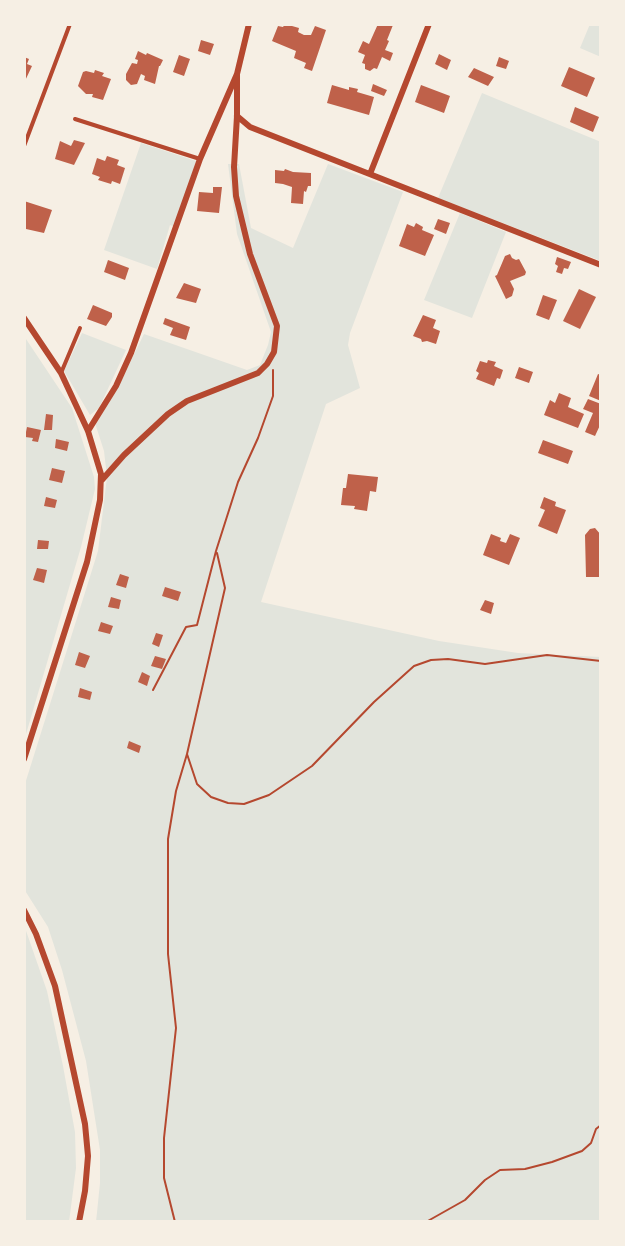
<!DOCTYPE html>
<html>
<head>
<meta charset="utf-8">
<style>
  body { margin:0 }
  #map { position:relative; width:625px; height:1246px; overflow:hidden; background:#f6efe4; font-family:Inter,sans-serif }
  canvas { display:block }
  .frame { position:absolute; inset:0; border:26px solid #f6efe4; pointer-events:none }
</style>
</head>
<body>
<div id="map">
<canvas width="625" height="1246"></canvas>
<div class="frame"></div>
</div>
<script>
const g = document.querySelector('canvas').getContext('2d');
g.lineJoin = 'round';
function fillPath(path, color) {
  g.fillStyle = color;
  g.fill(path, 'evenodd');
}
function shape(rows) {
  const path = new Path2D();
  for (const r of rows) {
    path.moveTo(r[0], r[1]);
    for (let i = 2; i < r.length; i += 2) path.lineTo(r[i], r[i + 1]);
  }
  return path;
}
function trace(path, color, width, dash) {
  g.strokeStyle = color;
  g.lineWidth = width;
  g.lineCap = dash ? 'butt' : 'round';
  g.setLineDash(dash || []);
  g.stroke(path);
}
const green = shape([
  [590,24,601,24,601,57,580,48],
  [482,93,601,142,601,261,438,198],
  [141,143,196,161,175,227,170,225,157,269,104,250],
  [228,164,239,164,251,228,293,248,328,164,403,192,350,333,348,345,360,388,326,404,261,602,439,641,518,653,601,657,601,1222,96,1222,100,1183,100,1150,86,1061,62,970,48,927,24,889,24,787,98,551,107,477,104,451,95,423,121,381,144,334,247,370,260,365,268,345,271,332,237,234],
  [460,213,506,232,472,318,424,300],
  [82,333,126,350,99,408,90,415,64,371],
  [24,336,72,408,94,477,95,489,81,547,24,741],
  [24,925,47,991,63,1066,75,1132,76,1168,69,1222,24,1222]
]);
const building = shape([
  [285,24,299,28,298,32,304,35,311,35,315,26,326,30,312,71,304,68,306,63,294,58,296,51,272,41,278,26,283,27],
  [378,24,393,25,387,40,389,41,385,50,393,53,390,61,382,57,377,69,374,68,370,71,365,69,365,64,362,63,365,55,358,52,363,41,369,44],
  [201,40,214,44,210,55,198,51],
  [138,51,146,55,147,53,163,60,160,66,159,66,155,84,144,80,145,76,141,74,137,84,131,85,126,80,126,74,132,63,137,64,138,60,135,59],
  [439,54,451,60,447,70,435,64],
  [179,55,190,59,184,76,173,72],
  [24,57,29,59,27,64,32,66,24,83],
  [499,57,509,61,506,69,496,66],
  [569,67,595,78,587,97,561,86],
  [474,68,494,77,488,86,468,77],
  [95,70,104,73,102,76,111,79,103,100,92,97,93,94,86,94,78,86,83,72,86,71,94,73],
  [373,84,387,90,384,96,371,91],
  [332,85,349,90,349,87,358,89,357,92,374,97,369,115,327,103],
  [421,85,450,96,444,113,415,102],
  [575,107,599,117,593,132,570,122],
  [74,140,85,143,74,165,55,159,60,141,71,146],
  [107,156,119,160,117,165,125,168,120,184,112,181,111,184,98,180,100,177,92,174,97,158,105,161],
  [285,169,293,172,311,173,311,186,308,186,306,192,304,191,303,204,291,203,292,187,283,184,275,183,275,170,284,171],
  [213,187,222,187,219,213,197,211,199,192,213,193],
  [24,201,52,210,44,233,26,229,24,226],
  [438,219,450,223,446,234,434,229],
  [416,223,423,227,422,230,434,235,425,256,399,246,407,224,414,227],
  [510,254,512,258,516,260,519,259,526,272,525,275,510,281,514,289,512,296,506,299,495,276,497,275,505,256],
  [557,257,571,262,568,269,564,268,562,274,556,272,558,266,555,264],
  [108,260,129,268,125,280,104,272],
  [184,283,201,289,196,303,176,298],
  [579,289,596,297,580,329,563,321],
  [543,295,557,300,549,320,536,315],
  [93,305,112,313,112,317,106,326,87,319],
  [423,315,436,320,433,328,440,331,436,344,427,341,422,342,421,339,413,336],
  [165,318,190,327,186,340,170,335,173,328,163,324],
  [488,360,496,362,494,366,503,370,500,379,497,378,494,386,476,379,479,373,476,371,480,361,487,363],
  [519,367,533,372,529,383,515,378],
  [598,374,601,375,601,401,589,396],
  [559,393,571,398,568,407,584,414,578,428,544,415,550,400,555,403],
  [588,399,601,404,601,423,595,436,585,432,593,413,583,409],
  [46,414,53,415,52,430,44,430],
  [27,427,41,430,38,442,32,441,33,438,25,437],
  [56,439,69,442,67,451,55,448],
  [543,440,573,451,568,464,538,453],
  [52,468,65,471,62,483,49,480],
  [348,474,378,477,376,492,370,491,367,511,354,509,355,506,341,505,343,488,346,488],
  [46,497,57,500,55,508,44,506],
  [544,497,556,502,555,506,566,510,557,534,538,526,545,510,540,508],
  [595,528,601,535,601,577,586,577,585,535,590,529],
  [491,534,501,538,500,541,506,543,510,534,520,538,509,565,483,555],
  [38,540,49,541,48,549,37,549],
  [37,568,47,570,44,583,33,580],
  [120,574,129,577,126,588,116,585],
  [165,587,181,592,178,601,162,596],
  [111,597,121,600,119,609,108,607],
  [485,600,494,603,491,614,480,610],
  [101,622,113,626,110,634,98,631],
  [156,633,163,635,159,647,152,644],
  [79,652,90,656,85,668,75,665],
  [155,656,166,659,162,669,151,666],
  [142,672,150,676,147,686,138,682],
  [80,688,92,692,90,700,78,697],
  [129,741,141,746,139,753,127,748]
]);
const path = shape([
  [153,690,186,627,197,625,216,551,238,482,258,438,273,396,273,370],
  [187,754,225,588,217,553],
  [175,1222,164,1178,164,1138,176,1028,168,954,168,839,176,791,187,754,197,784,211,797,228,803,244,804,269,795,312,766,374,702,414,666,431,660,448,659,485,664,547,655,601,661],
  [426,1222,465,1200,485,1180,500,1170,525,1169,552,1162,582,1151,591,1143,596,1129,601,1125]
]);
const service = shape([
  [75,119,200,159],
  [24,146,70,24],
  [61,373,80,328]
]);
const minor = shape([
  [237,116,250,127,601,265],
  [370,174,429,24],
  [24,318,61,373,88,431,101,474,100,500,87,562,24,759],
  [88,431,116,386,131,353,200,159,237,74,249,24],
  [101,481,124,455,168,414,187,401,258,373,267,364,274,352,277,326,250,254,236,196,234,167,237,116,237,74],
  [24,910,36,934,55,986,85,1124,88,1156,85,1191,79,1222]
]);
fillPath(green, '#e2e4dc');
fillPath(building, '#bf614a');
trace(path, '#b5482f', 2);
trace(service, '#b5482f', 4);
trace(minor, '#b5482f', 6);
</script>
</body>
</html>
